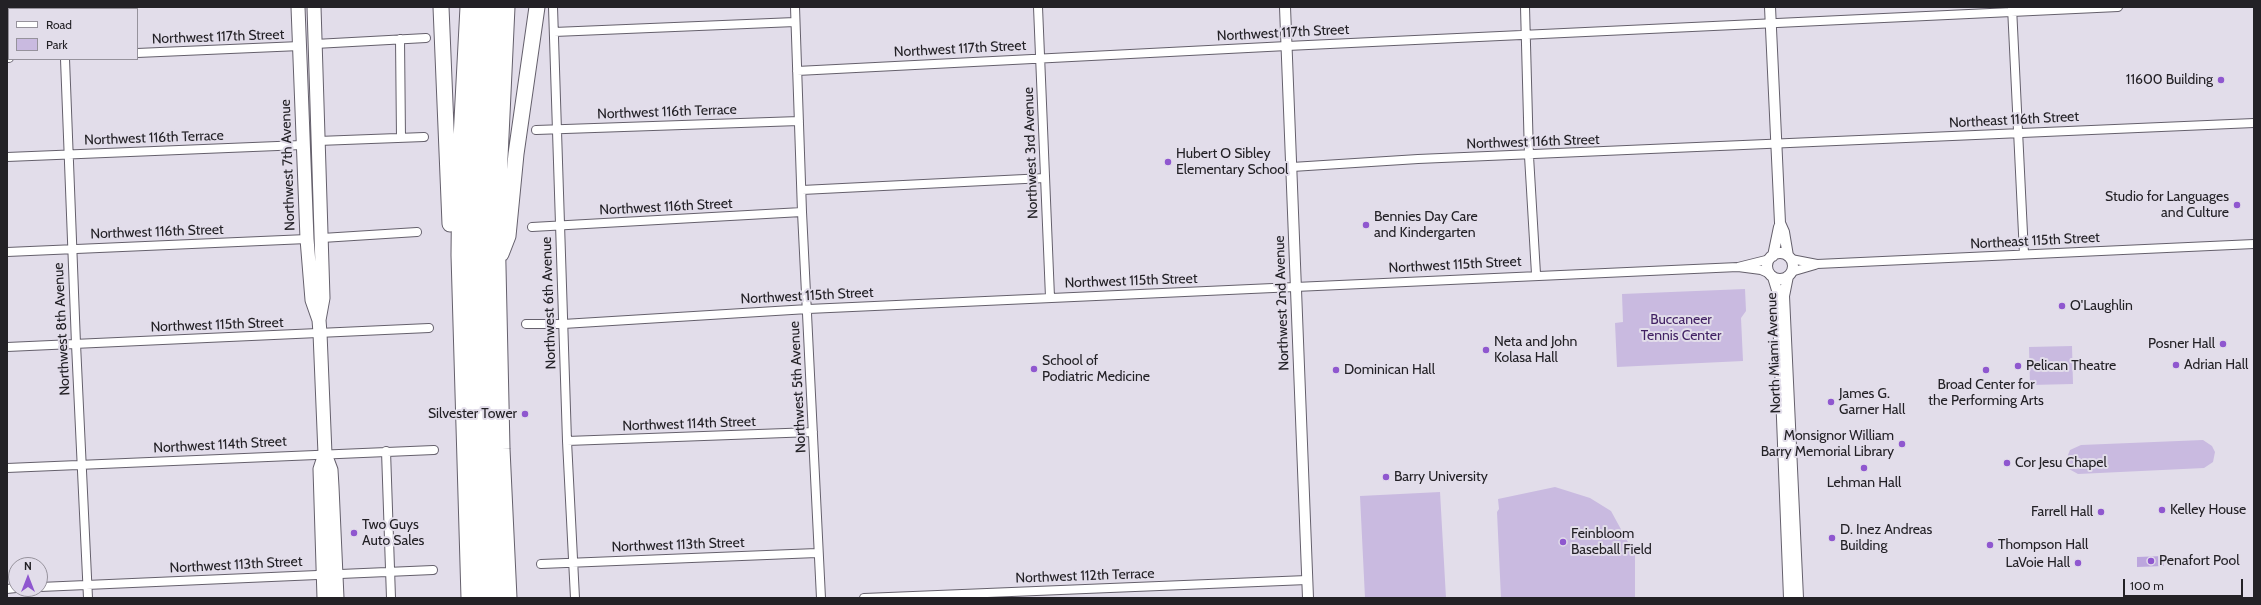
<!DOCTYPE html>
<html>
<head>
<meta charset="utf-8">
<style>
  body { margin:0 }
  #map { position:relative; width:2261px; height:605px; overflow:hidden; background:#e2ddea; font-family:Cabin,sans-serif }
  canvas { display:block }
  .frame { position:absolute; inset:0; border:8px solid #232126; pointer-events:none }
  .legend { position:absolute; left:8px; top:8px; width:130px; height:52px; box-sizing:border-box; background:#e2ddea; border:1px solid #96929c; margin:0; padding:5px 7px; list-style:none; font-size:12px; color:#232126 }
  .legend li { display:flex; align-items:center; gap:8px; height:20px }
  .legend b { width:20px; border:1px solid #96929c }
  .north { position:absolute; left:8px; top:557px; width:40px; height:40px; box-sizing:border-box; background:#e2ddea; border:1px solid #96929c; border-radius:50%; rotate:0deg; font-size:11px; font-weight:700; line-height:16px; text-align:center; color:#232126 }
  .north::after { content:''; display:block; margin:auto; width:14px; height:18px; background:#8f57cf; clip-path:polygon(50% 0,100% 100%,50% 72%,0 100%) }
  .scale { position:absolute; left:2123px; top:579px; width:120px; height:18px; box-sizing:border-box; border:2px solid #232126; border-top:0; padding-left:5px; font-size:12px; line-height:14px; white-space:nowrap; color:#232126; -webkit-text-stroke:3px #e2ddea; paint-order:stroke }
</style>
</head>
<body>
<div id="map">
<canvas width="2261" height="605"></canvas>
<div class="frame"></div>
<ul class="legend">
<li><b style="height:5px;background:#fff"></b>Road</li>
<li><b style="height:11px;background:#c9bae0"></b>Park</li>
</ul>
<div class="north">N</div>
<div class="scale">100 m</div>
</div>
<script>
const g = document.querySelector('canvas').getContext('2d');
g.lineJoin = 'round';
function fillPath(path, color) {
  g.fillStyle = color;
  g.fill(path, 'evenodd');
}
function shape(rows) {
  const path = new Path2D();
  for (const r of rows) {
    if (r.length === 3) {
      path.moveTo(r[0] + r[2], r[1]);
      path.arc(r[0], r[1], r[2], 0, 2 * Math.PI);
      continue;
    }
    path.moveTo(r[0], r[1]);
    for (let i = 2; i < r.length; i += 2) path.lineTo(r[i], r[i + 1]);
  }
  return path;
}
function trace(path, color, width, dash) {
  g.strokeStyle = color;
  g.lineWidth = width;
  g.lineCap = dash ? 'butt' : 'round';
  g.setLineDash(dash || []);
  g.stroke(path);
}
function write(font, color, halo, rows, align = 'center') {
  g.font = font + ' Cabin,sans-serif';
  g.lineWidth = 4;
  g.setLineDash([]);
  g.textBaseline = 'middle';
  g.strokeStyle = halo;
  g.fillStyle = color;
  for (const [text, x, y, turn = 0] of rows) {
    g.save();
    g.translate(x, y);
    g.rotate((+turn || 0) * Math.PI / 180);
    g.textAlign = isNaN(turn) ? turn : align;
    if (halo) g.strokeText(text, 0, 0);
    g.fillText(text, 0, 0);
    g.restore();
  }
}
const green = shape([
  [1745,289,1746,311,1741,318,1743,361,1617,367,1615,323,1623,322,1622,294],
  [2072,346,2073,384,2030,385,2029,347],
  [2203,440,2212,446,2215,452,2213,462,2204,468,2078,474,2069,469,2066,460,2070,450,2081,445],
  [1555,487,1590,498,1611,511,1635,555,1635,598,1501,598,1497,512,1499,509,1498,499],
  [1440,492,1446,598,1365,598,1360,496]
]);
const water = shape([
  [2164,556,2164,566,2137,567,2137,557]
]);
const minor = shape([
  [63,7,63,9],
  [553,7,567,441,575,598],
  [795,7,802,212,821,598],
  [1038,7,1050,297],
  [1525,7,1529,156,1536,274],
  [2012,7,2024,254],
  [554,32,795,22],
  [400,39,401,138],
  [315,44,426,38],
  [137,53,300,46],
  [7,58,9,58],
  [65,59,76,344,88,598],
  [797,71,1287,46,2118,7],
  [536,130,799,121],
  [318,141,424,137],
  [7,157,302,145],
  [1292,167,1418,159,2254,123],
  [802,190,1045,178],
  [532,227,802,212],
  [322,238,417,232],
  [7,252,307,239],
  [1791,259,1817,264,2254,244],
  [1738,267,1761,270,1770,274],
  [1791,272,1815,265],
  [526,324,563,324,808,309,1738,267,1770,259],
  [7,347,429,328],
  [567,441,813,432],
  [386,451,391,598],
  [7,468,434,450],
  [541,564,817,553],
  [40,587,433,570],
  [7,589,16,588],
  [864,598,1307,580]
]);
const tertiary = shape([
  [1285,7,1308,598],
  [1770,7,1780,223,1784,232,1788,256],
  [1780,266,13],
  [1773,256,1779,227],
  [1788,276,1784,296,1798,598],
  [1773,277,1777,290,1789,598]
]);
const primary = shape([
  [298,7,307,239,312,300,319,320],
  [314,7,323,298,319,320,320,333,325,454,331,470,332,487,337,598],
  [324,598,320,469,325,454]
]);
const motorway = shape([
  [441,7,450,224],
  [468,7,460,158,459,255,469,598],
  [480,7,471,185,470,263,482,598],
  [494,7,486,160,484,261,496,598],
  [507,7,497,222,502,449,509,598],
  [501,254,508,236,516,154,537,7]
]);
const markers = [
  [2221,80,4,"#8f57cf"],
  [1168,162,4,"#8f57cf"],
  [2237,205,4,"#8f57cf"],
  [1366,225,4,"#8f57cf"],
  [2062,306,4,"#8f57cf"],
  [2223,344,4,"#8f57cf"],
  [1486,350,4,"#8f57cf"],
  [2176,365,4,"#8f57cf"],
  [2018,366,4,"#8f57cf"],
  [1034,369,4,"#8f57cf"],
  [1336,370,4,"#8f57cf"],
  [1986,370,4,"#8f57cf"],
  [1831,402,4,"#8f57cf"],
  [525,414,4,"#8f57cf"],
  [1902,444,4,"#8f57cf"],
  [2007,463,4,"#8f57cf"],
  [1864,468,4,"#8f57cf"],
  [1386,477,4,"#8f57cf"],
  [2162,510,4,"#8f57cf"],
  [2101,512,4,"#8f57cf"],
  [354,533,4,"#8f57cf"],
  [1832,538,4,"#8f57cf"],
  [1563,542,4,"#8f57cf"],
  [1990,545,4,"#8f57cf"],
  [2151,561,4,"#8f57cf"],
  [2078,563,4,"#8f57cf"]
];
const streetNames = [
  ["Northwest 117th Street",1283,33,-3],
  ["Northwest 117th Street",218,37,-2],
  ["Northwest 117th Street",960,49,-3],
  ["Northwest 116th Terrace",667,112,-2],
  ["Northeast 116th Street",2014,120,-3],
  ["Northwest 116th Terrace",154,138,-2],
  ["Northwest 116th Street",1533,142,-2],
  ["Northwest 3rd Avenue",1031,153,-92],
  ["Northwest 7th Avenue",288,165,-92],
  ["Northwest 116th Street",666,207,-3],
  ["Northwest 116th Street",157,232,-2],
  ["Northeast 115th Street",2035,241,-3],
  ["Northwest 115th Street",1455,265,-3],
  ["Northwest 115th Street",1131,281,-2],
  ["Northwest 115th Street",807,296,-3],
  ["Northwest 6th Avenue",549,303,-92],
  ["Northwest 2nd Avenue",1282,303,-92],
  ["Northwest 115th Street",217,325,-2],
  ["Northwest 8th Avenue",62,329,-93],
  ["North Miami Avenue",1774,353,-92],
  ["Northwest 5th Avenue",798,387,-93],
  ["Northwest 114th Street",689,424,-2],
  ["Northwest 114th Street",220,445,-3],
  ["Northwest 113th Street",678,545,-2],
  ["Northwest 113th Street",236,565,-3],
  ["Northwest 112th Terrace",1085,576,-2]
];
const poiNames = [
  ["11600 Building",2213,80,"right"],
  ["Hubert O Sibley",1176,154],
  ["Elementary School",1176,170],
  ["Studio for Languages",2229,197,"right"],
  ["and Culture",2229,213,"right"],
  ["Bennies Day Care",1374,217],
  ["and Kindergarten",1374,233],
  ["O'Laughlin",2070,306],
  ["Neta and John",1494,342],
  ["Kolasa Hall",1494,358],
  ["Posner Hall",2215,344,"right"],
  ["School of",1042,361],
  ["Podiatric Medicine",1042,377],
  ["Adrian Hall",2184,365],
  ["Pelican Theatre",2026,366],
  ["Dominican Hall",1344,370],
  ["Broad Center for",1986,385,"center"],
  ["the Performing Arts",1986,401,"center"],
  ["James G.",1839,394],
  ["Garner Hall",1839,410],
  ["Silvester Tower",517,414,"right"],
  ["Monsignor William",1894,436,"right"],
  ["Barry Memorial Library",1894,452,"right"],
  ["Cor Jesu Chapel",2015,463],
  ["Barry University",1394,477],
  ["Lehman Hall",1864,483,"center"],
  ["Kelley House",2170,510],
  ["Farrell Hall",2093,512,"right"],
  ["Two Guys",362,525],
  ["Auto Sales",362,541],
  ["D. Inez Andreas",1840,530],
  ["Building",1840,546],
  ["Feinbloom",1571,534],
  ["Baseball Field",1571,550],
  ["Thompson Hall",1998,545],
  ["Penafort Pool",2159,561],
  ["LaVoie Hall",2070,563,"right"]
];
const parkNames = [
  ["Buccaneer",1681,320],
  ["Tennis Center",1681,336]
];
fillPath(green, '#c9bae0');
fillPath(water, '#bca6dd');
trace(minor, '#65606c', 10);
trace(tertiary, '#65606c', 12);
trace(primary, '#65606c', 15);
trace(motorway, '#65606c', 17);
trace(minor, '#fff', 8);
trace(tertiary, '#fff', 10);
trace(primary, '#fff', 13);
trace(motorway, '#fff', 15);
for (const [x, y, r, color] of markers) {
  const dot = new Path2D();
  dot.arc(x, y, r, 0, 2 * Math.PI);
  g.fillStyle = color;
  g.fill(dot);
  trace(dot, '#e2ddea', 1.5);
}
write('14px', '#232126', '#e2ddea', streetNames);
write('14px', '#232126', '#e2ddea', poiNames, 'left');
write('14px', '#422264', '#e2ddea', parkNames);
</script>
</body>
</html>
